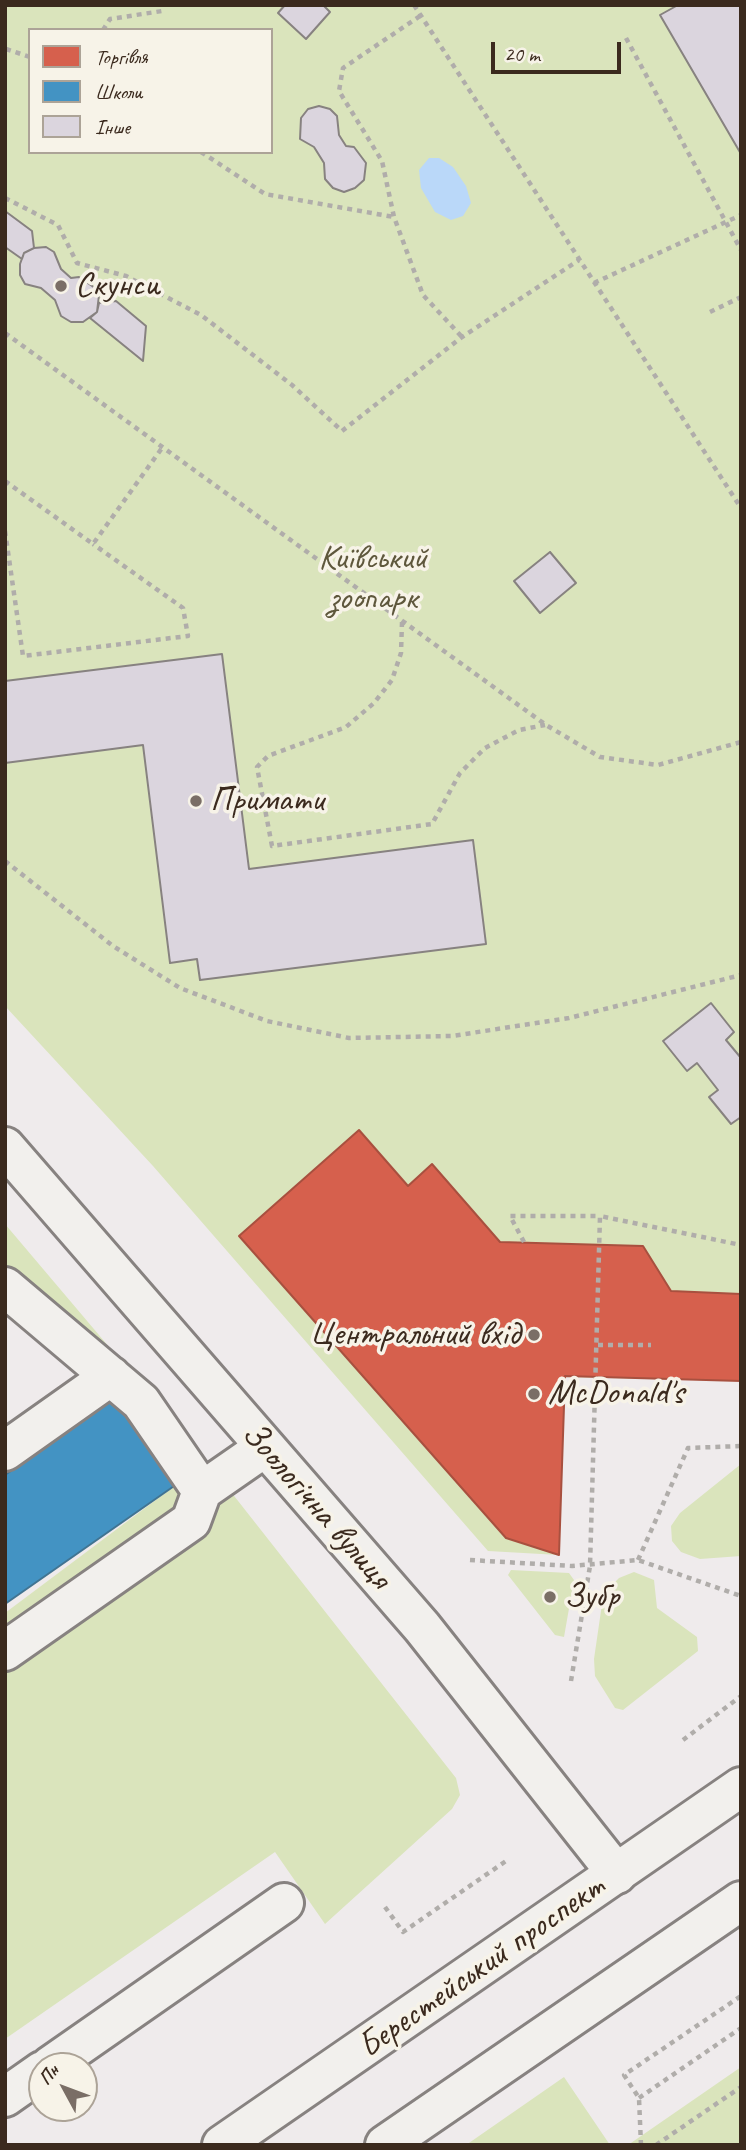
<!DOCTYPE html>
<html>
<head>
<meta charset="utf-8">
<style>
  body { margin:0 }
  #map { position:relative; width:746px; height:2150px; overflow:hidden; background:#efebec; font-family:Caveat,sans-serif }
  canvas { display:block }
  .frame { position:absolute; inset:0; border:7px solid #3b2a1e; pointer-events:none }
  .legend { position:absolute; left:28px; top:28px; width:245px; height:126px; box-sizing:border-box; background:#f7f3e8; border:2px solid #aca397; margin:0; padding:9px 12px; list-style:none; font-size:21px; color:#3b2a1e }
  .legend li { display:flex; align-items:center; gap:14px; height:35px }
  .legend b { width:35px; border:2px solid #aca397 }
  .north { position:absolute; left:28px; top:2052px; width:70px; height:70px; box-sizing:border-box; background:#f7f3e8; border:2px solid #aca397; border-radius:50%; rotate:311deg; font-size:19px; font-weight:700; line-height:28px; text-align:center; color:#3b2a1e }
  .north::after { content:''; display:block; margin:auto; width:24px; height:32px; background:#7a6e66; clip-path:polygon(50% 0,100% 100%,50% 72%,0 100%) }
  .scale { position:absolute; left:491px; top:42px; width:130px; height:32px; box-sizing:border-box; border:4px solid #3b2a1e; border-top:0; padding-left:9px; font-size:21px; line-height:24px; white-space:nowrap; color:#3b2a1e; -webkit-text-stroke:5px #f7f3e8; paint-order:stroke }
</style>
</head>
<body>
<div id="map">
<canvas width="746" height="2150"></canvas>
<div class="frame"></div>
<ul class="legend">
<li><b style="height:19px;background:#d6604d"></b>Торгівля</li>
<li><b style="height:19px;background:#4393c3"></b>Школи</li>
<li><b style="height:19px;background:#dbd5de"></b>Інше</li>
</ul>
<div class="north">Пн</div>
<div class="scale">20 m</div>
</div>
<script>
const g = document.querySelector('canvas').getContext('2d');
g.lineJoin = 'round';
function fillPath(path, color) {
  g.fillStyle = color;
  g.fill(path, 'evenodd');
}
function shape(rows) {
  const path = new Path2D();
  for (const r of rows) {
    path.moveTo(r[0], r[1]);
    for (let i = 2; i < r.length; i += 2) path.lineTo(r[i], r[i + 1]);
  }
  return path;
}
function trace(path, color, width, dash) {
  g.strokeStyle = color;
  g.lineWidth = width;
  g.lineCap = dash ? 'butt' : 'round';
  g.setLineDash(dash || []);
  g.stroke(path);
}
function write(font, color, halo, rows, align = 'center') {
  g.font = font + ' Caveat,sans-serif';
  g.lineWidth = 7;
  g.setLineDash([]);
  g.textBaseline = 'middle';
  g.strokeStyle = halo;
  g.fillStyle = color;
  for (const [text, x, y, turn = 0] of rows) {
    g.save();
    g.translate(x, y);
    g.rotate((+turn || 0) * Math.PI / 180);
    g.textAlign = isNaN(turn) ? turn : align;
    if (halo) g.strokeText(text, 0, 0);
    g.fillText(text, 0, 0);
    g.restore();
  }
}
const green = shape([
  [5,5,741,5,741,1381,565,1377,559,1555,488,1551,153,1166,5,1006],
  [30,30,271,30,271,152,30,152],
  [5,1224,220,1478,456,1778,460,1795,452,1809,325,1924,275,1852,5,2039,5,1613,177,1484,116,1397,5,1276],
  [741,1464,741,1556,700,1559,681,1552,672,1541,671,1526,680,1513],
  [511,1570,569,1573,574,1580,564,1637,555,1635,508,1575],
  [634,1572,654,1580,657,1608,697,1637,698,1651,623,1710,615,1708,595,1676,594,1659,602,1604,608,1589,619,1578],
  [741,2067,741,2145,628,2145],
  [564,2077,610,2145,466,2145]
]);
const water = shape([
  [429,158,439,158,453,167,466,186,471,203,463,216,451,220,435,212,421,188,419,170]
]);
const shops = shape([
  [359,1130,408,1186,432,1164,500,1242,643,1246,671,1291,741,1294,741,1381,565,1376,559,1555,506,1538,239,1236,359,1130]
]);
const schools = shape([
  [116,1397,177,1484,5,1604,5,1475,116,1397]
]);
const building = shape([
  [285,5,323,5,330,12,306,39,278,13,285,5],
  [678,5,741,5,741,154,660,15,678,5],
  [319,106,330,109,337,116,339,135,346,146,354,147,366,163,364,180,355,188,344,192,333,188,325,179,324,163,314,147,300,139,301,118,308,109,319,106],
  [5,211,32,231,34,248,24,253,22,259,5,247,5,211],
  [46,247,54,252,61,269,71,278,79,277,95,288,99,295,97,312,83,322,71,322,61,316,55,300,41,288,25,284,20,275,20,264,24,253,34,248,46,247],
  [116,301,146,326,143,361,90,318,97,312,99,303,116,301],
  [550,552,576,583,540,613,514,581,550,552],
  [222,654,249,869,473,840,486,944,200,980,197,959,170,963,143,745,5,763,5,681,222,654],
  [711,1003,734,1032,726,1040,741,1058,741,1117,731,1124,709,1097,718,1090,697,1063,687,1071,663,1041,711,1003]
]);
const path = shape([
  [414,5,741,508],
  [420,16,343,68,339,91,382,161,394,217,423,295,462,337],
  [103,30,110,19,162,11],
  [626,38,741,250],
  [6,49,30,57],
  [201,152,265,194,394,217],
  [5,198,58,225,77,263,126,276,201,315,292,385,342,431,462,337,579,260],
  [594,283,741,215],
  [710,312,741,297],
  [5,333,546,725,600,757,658,765,741,742],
  [5,481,93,544,162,448],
  [5,531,23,656,188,636,183,608,93,544],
  [402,622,401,653,392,680,374,703,346,727,268,756,257,767,272,846,432,824,460,773,485,748,519,730,545,725],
  [5,861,113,946,180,988,267,1021,349,1038,452,1036,569,1018,741,975],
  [524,1242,510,1216,600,1216],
  [598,1345,651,1345],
  [470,1560,572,1566,638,1560,741,1596],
  [638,1560,688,1448,741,1446],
  [571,1681,590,1566,600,1216,741,1245],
  [683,1740,741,1696],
  [385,1907,403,1932,506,1861],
  [639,2098,741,2028],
  [641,2145,639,2098,624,2075,741,1996],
  [656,2145,741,2087]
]);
const minor = shape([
  [5,1147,422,1627,617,1874],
  [5,1287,141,1402,202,1491,191,1521,5,1651],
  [5,1451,111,1376],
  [202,1491,264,1448],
  [50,2066,284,1903],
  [5,2097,42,2071]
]);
const major = shape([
  [222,2145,741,1787],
  [385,2145,741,1901]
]);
const markers = [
  [61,286,7,"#7a6e66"],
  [196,801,7,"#7a6e66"],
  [534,1335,7,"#7a6e66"],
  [534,1394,7,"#7a6e66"],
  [550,1597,7,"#7a6e66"]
];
const poiNames = [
  ["Скунси",75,286],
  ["Примати",210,801],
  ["Центральний вхід",520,1335,"right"],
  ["McDonald's",548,1394],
  ["Зубр",564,1597]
];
const parkNames = [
  ["Київський",373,559],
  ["зоопарк",373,599]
];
const streetNames = [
  ["Зоологічна вулиця",316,1506,49],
  ["Берестейський проспект",482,1967,-35]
];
fillPath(green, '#dae4bc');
fillPath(water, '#bad8f9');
fillPath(shops, '#d6604d');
trace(shops, '#a8503f', 2);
fillPath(schools, '#4393c3');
trace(schools, '#417492', 2);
fillPath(building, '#dbd5de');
trace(building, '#878280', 2);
trace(minor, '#878280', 44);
trace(major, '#878280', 44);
trace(path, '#b0adaa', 4.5, [5, 5]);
trace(minor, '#f2f0ed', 38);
trace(major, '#f2f0ed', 38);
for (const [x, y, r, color] of markers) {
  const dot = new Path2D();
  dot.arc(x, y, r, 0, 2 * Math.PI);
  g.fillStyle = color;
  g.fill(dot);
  trace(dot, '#f7f3e8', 2.5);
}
write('35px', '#3b2a1e', '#f7f3e8', poiNames, 'left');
write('35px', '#5e573c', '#f7f3e8', parkNames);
write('35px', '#3b2a1e', '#f7f3e8', streetNames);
</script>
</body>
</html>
